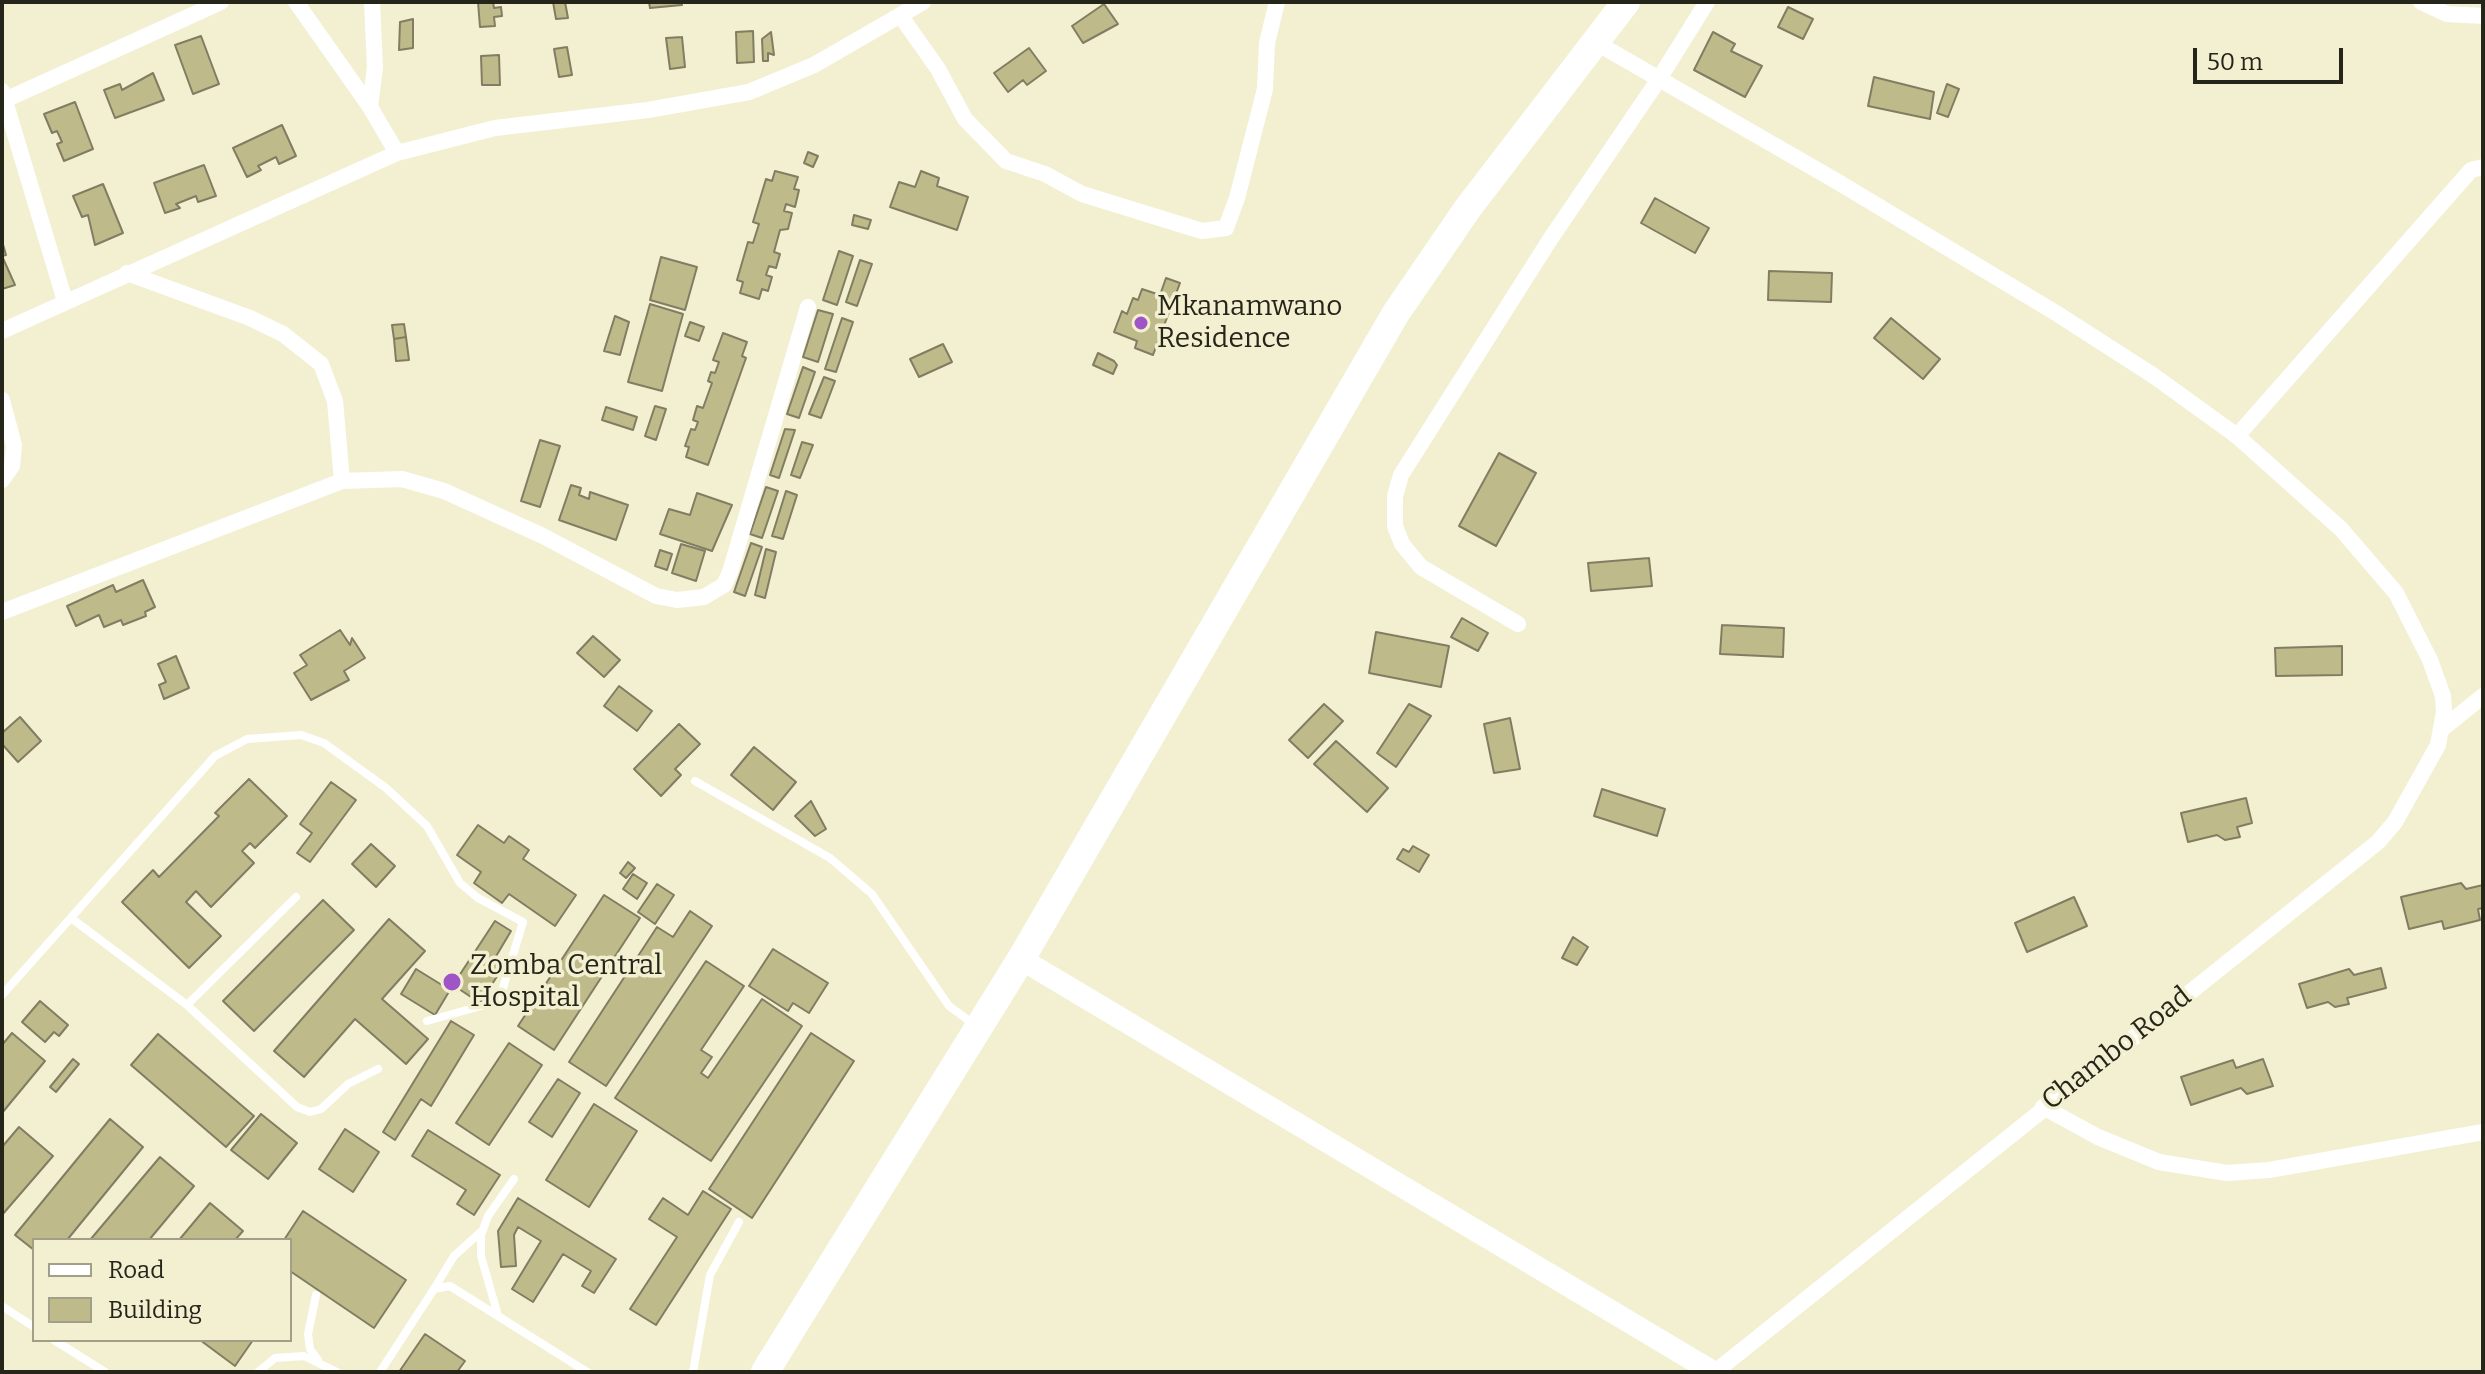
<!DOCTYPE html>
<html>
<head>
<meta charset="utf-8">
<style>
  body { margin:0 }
  #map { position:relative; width:2485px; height:1374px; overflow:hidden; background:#f3f0d2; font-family:Bitter,serif }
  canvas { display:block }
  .frame { position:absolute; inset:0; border:4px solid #26251a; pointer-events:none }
  .legend { position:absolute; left:32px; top:1238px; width:260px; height:104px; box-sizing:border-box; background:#f3f0d2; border:2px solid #a19f88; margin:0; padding:10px 14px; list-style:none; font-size:24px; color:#26251a }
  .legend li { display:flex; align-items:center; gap:16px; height:40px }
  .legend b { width:40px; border:2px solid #a19f88 }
  .scale { position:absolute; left:2193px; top:48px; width:150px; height:36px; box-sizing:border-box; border:4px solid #26251a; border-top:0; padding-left:10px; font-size:24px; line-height:28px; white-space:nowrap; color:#26251a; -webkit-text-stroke:6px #f3f0d2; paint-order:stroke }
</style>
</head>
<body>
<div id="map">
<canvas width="2485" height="1374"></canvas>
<div class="frame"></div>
<ul class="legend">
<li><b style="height:10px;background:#fff"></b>Road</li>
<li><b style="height:22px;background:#bfba89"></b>Building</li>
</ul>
<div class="scale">50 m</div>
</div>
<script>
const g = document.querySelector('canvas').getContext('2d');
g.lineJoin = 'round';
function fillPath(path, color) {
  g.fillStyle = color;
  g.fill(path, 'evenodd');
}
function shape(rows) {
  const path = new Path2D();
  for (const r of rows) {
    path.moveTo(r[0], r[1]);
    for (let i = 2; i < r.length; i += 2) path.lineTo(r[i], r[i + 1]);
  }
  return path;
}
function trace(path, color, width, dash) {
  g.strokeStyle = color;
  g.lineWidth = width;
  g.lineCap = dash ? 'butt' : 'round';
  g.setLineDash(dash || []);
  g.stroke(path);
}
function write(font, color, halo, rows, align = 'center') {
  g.font = font + ' Bitter,serif';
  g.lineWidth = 7;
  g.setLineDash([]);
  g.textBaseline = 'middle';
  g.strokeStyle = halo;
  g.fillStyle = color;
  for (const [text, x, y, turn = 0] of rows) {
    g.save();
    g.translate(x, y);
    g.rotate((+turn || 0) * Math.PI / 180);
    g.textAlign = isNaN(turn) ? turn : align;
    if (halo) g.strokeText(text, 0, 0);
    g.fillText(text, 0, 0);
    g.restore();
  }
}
const building = shape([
  [478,2,493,2,494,8,501,7,502,16,494,17,495,26,480,27,478,2],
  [553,2,565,2,568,18,556,19,553,2],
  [649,2,681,2,682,5,650,8,649,2],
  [1104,4,1118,24,1083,43,1072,26,1104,4],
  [1788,7,1813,19,1803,39,1778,27,1788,7],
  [413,19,413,48,399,50,400,22,413,19],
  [753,31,754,62,737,63,736,32,753,31],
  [771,32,774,55,768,53,768,61,763,61,762,39,771,32],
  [1713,32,1735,44,1731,51,1762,66,1745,97,1694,70,1713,32],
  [201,36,219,84,193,94,175,45,201,36],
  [682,37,685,67,670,69,666,38,682,37],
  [567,47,572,75,559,77,554,49,567,47],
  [1029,48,1046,71,1027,85,1023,80,1008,92,994,73,1029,48],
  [499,55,500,85,482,85,481,56,499,55],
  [153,73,164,100,115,118,104,90,120,84,122,90,153,73],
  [1874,77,1934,92,1930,119,1868,106,1874,77],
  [1947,84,1959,89,1948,117,1937,113,1947,84],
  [75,102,93,149,64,161,57,144,62,142,57,131,52,133,44,114,75,102],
  [282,125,296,156,279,164,276,157,258,166,261,170,247,177,233,148,282,125],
  [808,152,818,156,813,167,804,163,808,152],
  [204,165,216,196,198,202,196,196,176,204,180,208,165,213,154,183,204,165],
  [775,171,798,177,794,189,799,190,795,207,786,204,784,211,792,213,788,229,780,230,774,252,780,254,776,268,769,266,766,275,772,277,768,291,762,289,759,299,740,293,743,282,737,280,748,242,753,243,759,224,753,222,766,179,772,181,775,171],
  [921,171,939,178,937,186,968,197,957,230,890,207,899,182,915,187,921,171],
  [103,184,123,233,95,245,88,215,82,217,73,196,103,184],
  [1655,198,1709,228,1695,253,1641,223,1655,198],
  [854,215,871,220,868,229,852,225,854,215],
  [2,241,6,255,2,256,15,285,2,289,2,241],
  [839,251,853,256,837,305,823,300,839,251],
  [661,257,697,267,685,310,650,300,661,257],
  [860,260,872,264,857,306,846,302,860,260],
  [1769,271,1832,273,1831,302,1768,300,1769,271],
  [1166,278,1180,283,1153,355,1135,348,1137,341,1114,332,1122,311,1127,314,1133,298,1138,300,1142,289,1160,295,1166,278],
  [650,304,683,314,662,391,628,382,650,304],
  [818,310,833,314,818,362,803,357,818,310],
  [615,316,629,322,620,355,604,351,615,316],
  [842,318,853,322,836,372,825,369,842,318],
  [1891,318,1940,359,1923,379,1874,338,1891,318],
  [690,322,704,327,699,341,685,336,690,322],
  [404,324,406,337,394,339,392,325,404,324],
  [723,333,747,342,742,356,746,358,708,465,686,457,689,447,685,446,691,429,695,430,698,422,693,420,697,406,703,408,712,383,708,381,711,372,715,373,719,362,713,360,723,333],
  [406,337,409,360,396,361,394,339,406,337],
  [943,344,952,362,919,377,910,359,943,344],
  [1098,353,1114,361,1117,365,1113,374,1093,365,1098,353],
  [803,367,815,372,799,418,787,414,803,367],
  [824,377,835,381,821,418,809,414,824,377],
  [655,406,666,409,656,440,645,436,655,406],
  [606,407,637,417,633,430,602,420,606,407],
  [785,429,795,430,779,478,770,475,785,429],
  [540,440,560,446,540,507,521,501,540,440],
  [802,442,813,445,800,478,791,475,802,442],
  [1499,453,1536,473,1496,546,1459,526,1499,453],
  [571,485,581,488,579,495,589,499,590,492,628,505,616,540,559,520,571,485],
  [766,487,778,491,762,538,750,534,766,487],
  [786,491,797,495,783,539,772,536,786,491],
  [697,493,732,505,712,551,660,534,669,509,690,515,697,493],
  [751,543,762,547,745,596,734,592,751,543],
  [681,544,705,551,696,581,672,573,681,544],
  [766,549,776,552,765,598,755,595,766,549],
  [660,550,672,554,667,570,655,566,660,550],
  [1649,558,1652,586,1591,591,1588,563,1649,558],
  [143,580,155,607,145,612,146,616,123,625,121,620,104,627,99,615,76,626,67,606,113,585,116,592,143,580],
  [1462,618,1488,633,1478,651,1451,637,1462,618],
  [1722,625,1784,628,1783,657,1720,654,1722,625],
  [340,630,350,645,352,638,365,658,344,671,349,680,311,700,294,673,307,665,300,655,340,630],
  [1376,632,1449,646,1441,687,1369,673,1376,632],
  [593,636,620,660,604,677,577,653,593,636],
  [2342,646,2342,675,2276,676,2275,648,2342,646],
  [176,656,189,688,164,699,159,685,166,682,158,664,176,656],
  [619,686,652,711,637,731,604,706,619,686],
  [1324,704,1343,721,1308,758,1289,740,1324,704],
  [1409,704,1431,716,1396,767,1377,753,1409,704],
  [20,717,41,741,18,762,2,744,2,733,20,717],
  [1510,718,1520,769,1494,773,1484,724,1510,718],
  [679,724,700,744,675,769,681,775,661,796,634,769,679,724],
  [1336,741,1388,788,1367,812,1314,764,1336,741],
  [754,747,796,782,773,810,731,775,754,747],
  [249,779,287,816,255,848,250,843,242,851,254,863,211,907,196,891,186,902,221,936,189,968,122,902,153,870,159,877,219,816,215,813,249,779],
  [331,782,356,800,310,862,297,853,312,833,300,824,331,782],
  [1602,789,1665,809,1657,836,1594,816,1602,789],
  [2246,798,2252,823,2237,827,2240,837,2225,840,2217,835,2188,842,2181,813,2246,798],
  [811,801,826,829,815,836,795,816,811,801],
  [478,825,504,843,509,836,529,850,523,859,576,895,555,926,509,894,502,903,474,883,481,872,457,855,478,825],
  [371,844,395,866,376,887,352,864,371,844],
  [1413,846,1429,855,1419,872,1397,859,1403,849,1409,852,1413,846],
  [628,862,635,868,626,878,620,873,628,862],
  [633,874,647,883,637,899,623,889,633,874],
  [2461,883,2466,889,2483,885,2483,908,2478,909,2480,920,2444,929,2442,921,2409,929,2401,897,2461,883],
  [657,884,674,895,655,924,638,912,657,884],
  [604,895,640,918,554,1050,518,1026,604,895],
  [2074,897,2087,926,2027,952,2015,923,2074,897],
  [323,900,354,930,254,1031,223,1001,323,900],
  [690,911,712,926,606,1086,569,1062,657,927,673,937,690,911],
  [389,919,425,951,382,999,428,1039,406,1064,355,1019,304,1077,274,1051,389,919],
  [495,921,511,931,495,958,505,964,480,1003,453,985,495,921],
  [1573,937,1588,947,1577,965,1562,958,1573,937],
  [773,949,828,983,809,1013,793,1003,788,1011,749,986,773,949],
  [706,961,744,986,701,1050,712,1057,701,1073,708,1078,762,999,802,1026,711,1161,615,1098,706,961],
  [2381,968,2386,988,2347,998,2349,1004,2335,1007,2328,1002,2307,1008,2299,984,2349,969,2354,975,2381,968],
  [416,969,450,990,435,1015,401,994,416,969],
  [40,1001,68,1025,59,1036,54,1032,45,1042,22,1022,40,1001],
  [451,1021,474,1035,431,1106,421,1099,395,1140,383,1132,451,1021],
  [12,1033,45,1061,2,1113,2,1045,12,1033],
  [811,1033,854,1061,752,1218,709,1189,811,1033],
  [158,1034,254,1116,226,1147,131,1065,158,1034],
  [509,1043,542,1065,489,1145,456,1123,509,1043],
  [73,1059,79,1064,56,1092,50,1087,73,1059],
  [2263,1059,2273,1086,2247,1094,2241,1088,2191,1105,2181,1077,2233,1060,2236,1068,2263,1059],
  [558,1079,580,1093,552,1137,529,1122,558,1079],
  [594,1104,637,1131,589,1207,546,1180,594,1104],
  [261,1114,297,1143,268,1179,231,1150,261,1114],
  [110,1119,143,1147,67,1240,34,1240,34,1250,15,1235,110,1119],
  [19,1127,53,1156,2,1215,2,1147,19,1127],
  [345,1129,379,1152,353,1192,319,1169,345,1129],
  [428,1130,500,1175,474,1215,457,1204,466,1190,412,1156,428,1130],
  [160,1157,194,1186,149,1240,90,1240,160,1157],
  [703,1191,731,1209,656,1325,630,1309,677,1237,649,1219,663,1198,688,1215,703,1191],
  [518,1198,616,1259,594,1293,582,1286,591,1271,563,1254,533,1302,512,1289,541,1241,518,1227,514,1235,516,1266,501,1267,498,1231,518,1198],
  [210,1203,243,1231,235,1240,179,1240,210,1203],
  [303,1211,406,1280,374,1328,290,1271,290,1240,284,1240,303,1211],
  [425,1334,465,1361,457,1372,399,1372,425,1334],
  [200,1340,253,1340,235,1366,200,1340]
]);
const lane = shape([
  [695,781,830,858,872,894,949,1006,975,1025],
  [71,918,187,1005,297,1107,310,1112,321,1109,348,1084,378,1069],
  [2,995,215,756,247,739,301,735,324,743,386,788,427,826,460,883,478,898,523,922,499,1001,427,1021],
  [187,1005,296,897],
  [434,1289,454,1256,483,1230],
  [316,1295,308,1334,310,1349,318,1360],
  [2,1306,34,1327],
  [497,1312,481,1256,481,1235,488,1216,514,1179],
  [54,1340,105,1372],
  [258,1372,275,1358,304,1356,337,1372],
  [380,1372,434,1289,450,1286,587,1372],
  [693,1372,710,1275,739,1222]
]);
const street = shape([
  [296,2,370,107,397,153],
  [2421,2,2447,14,2483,16],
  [900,15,938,69,965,119,1006,161,1045,174,1082,194,1202,231,1226,228,1237,198,1265,89,1267,43,1277,2],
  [1595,42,1838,182,2056,313,2154,376,2237,436,2341,529,2396,593,2430,660,2443,696,2444,712,2438,745,2395,822,2378,842,1715,1372],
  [2,91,65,301],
  [5,100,221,2],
  [370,107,375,67,372,2],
  [127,273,250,318,283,334,321,364,335,401,342,481,402,479,444,491,543,536,656,596,677,600,704,597,724,585,730,572,808,307],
  [2,331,397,153,495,128,648,110,749,92,814,65,923,2],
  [2,400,14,445,12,466,2,480],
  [2237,436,2471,170,2483,167],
  [2,612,342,481],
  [1518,624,1421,567,1402,544,1395,526,1395,496,1401,475,1549,241,1659,79,1707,2],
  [2442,729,2483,696],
  [2043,1107,2098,1137,2159,1162,2227,1173,2269,1170,2483,1132]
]);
const secondary = shape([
  [1021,959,1713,1372]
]);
const highway = shape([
  [765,1372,1021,959,1396,313,1468,208,1626,2]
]);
const markers = [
  [1141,323,8,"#a055c7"],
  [452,982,10,"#a055c7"]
];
const poiNames = [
  ["Mkanamwano",1157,307],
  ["Residence",1157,339],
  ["Zomba Central",470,966],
  ["Hospital",470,998]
];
const streetNames = [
  ["Chambo Road",2117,1049,-38]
];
fillPath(building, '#bfba89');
trace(building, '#807d62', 2);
trace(lane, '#fff', 8);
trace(street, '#fff', 16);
trace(secondary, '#fff', 22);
trace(highway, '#fff', 28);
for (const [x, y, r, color] of markers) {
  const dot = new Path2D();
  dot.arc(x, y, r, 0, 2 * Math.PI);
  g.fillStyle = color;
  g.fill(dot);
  trace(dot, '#f3f0d2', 3);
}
write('28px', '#26251a', '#f3f0d2', poiNames, 'left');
write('28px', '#26251a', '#f3f0d2', streetNames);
</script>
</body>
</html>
